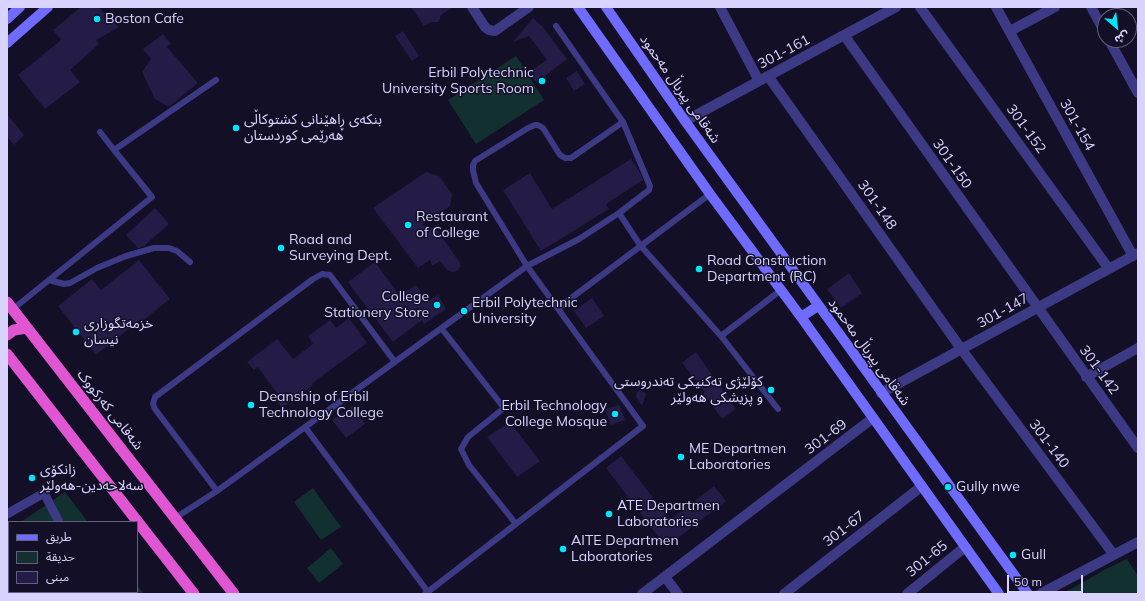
<!DOCTYPE html>
<html>
<head>
<meta charset="utf-8">
<style>
  body { margin:0 }
  #map { position:relative; width:1145px; height:601px; overflow:hidden; background:#130f26; font-family:Mulish,"Noto Sans Arabic",sans-serif }
  canvas { display:block }
  .frame { position:absolute; inset:0; border:8px solid #d9d4ff; pointer-events:none }
  .legend { position:absolute; left:8px; top:521px; width:130px; height:72px; box-sizing:border-box; background:#130f26; border:1px solid #625e7d; margin:0; padding:5px 7px; list-style:none; font-size:12px; color:#d9d4ff }
  .legend li { display:flex; align-items:center; gap:8px; height:20px }
  .legend b { width:20px; border:1px solid #625e7d }
  .north { position:absolute; left:1097px; top:8px; width:40px; height:40px; box-sizing:border-box; background:#130f26; border:1px solid #625e7d; border-radius:50%; rotate:152deg; font-size:11px; font-weight:700; line-height:16px; text-align:center; color:#d9d4ff }
  .north::after { content:''; display:block; margin:auto; width:14px; height:18px; background:#00e5ff; clip-path:polygon(50% 0,100% 100%,50% 72%,0 100%) }
  .scale { position:absolute; left:1007px; top:575px; width:76px; height:18px; box-sizing:border-box; border:2px solid #d9d4ff; border-top:0; padding-left:5px; font-size:12px; line-height:14px; white-space:nowrap; color:#d9d4ff; -webkit-text-stroke:3px #130f26; paint-order:stroke }
</style>
</head>
<body>
<div id="map">
<canvas width="1145" height="601"></canvas>
<div class="frame"></div>
<ul class="legend">
<li><b style="height:5px;background:#6f6bff"></b>طريق</li>
<li><b style="height:11px;background:#12302f"></b>حديقة</li>
<li><b style="height:11px;background:#241b47"></b>مبنى</li>
</ul>
<div class="north">ش</div>
<div class="scale">50 m</div>
</div>
<script>
const g = document.querySelector('canvas').getContext('2d');
g.lineJoin = 'round';
function fillPath(path, color) {
  g.fillStyle = color;
  g.fill(path, 'evenodd');
}
function shape(rows) {
  const path = new Path2D();
  for (const r of rows) {
    path.moveTo(r[0], r[1]);
    for (let i = 2; i < r.length; i += 2) path.lineTo(r[i], r[i + 1]);
  }
  return path;
}
function trace(path, color, width, dash) {
  g.strokeStyle = color;
  g.lineWidth = width;
  g.lineCap = dash ? 'butt' : 'round';
  g.setLineDash(dash || []);
  g.stroke(path);
}
function write(font, color, halo, rows, align = 'center') {
  g.font = font + ' Mulish,"Noto Sans Arabic",sans-serif';
  g.lineWidth = 3;
  g.setLineDash([]);
  g.textBaseline = 'middle';
  g.strokeStyle = halo;
  g.fillStyle = color;
  for (const [text, x, y, turn = 0] of rows) {
    g.save();
    g.translate(x, y);
    g.rotate((+turn || 0) * Math.PI / 180);
    g.textAlign = isNaN(turn) ? turn : align;
    if (halo) g.strokeText(text, 0, 0);
    g.fillText(text, 0, 0);
    g.restore();
  }
}
const green = shape([
  [516,56,544,100,476,144,448,100],
  [313,488,341,527,321,540,294,502],
  [65,492,88,522,21,522],
  [9,530,9,592,137,592,137,585,144,594,7,594,7,532],
  [331,548,343,564,319,583,307,568],
  [1127,559,1138,576,1138,594,1062,594,1106,569]
]);
const building = shape([
  [81,7,98,7,119,27,96,40,99,44,70,70,80,82,45,109,18,75,61,40,53,30],
  [411,7,453,7,441,15,439,21,437,22,431,22,424,26],
  [533,18,543,27,567,59,536,83,529,72,547,60,529,36,513,42],
  [403,31,419,56,412,61,395,36],
  [163,34,171,44,167,47,198,83,169,107,155,99,142,72,151,59,143,49],
  [577,71,585,84,574,91,566,78],
  [7,114,24,135,14,145,7,137],
  [631,159,639,171,643,180,606,204,609,209,541,251,503,190,530,173,552,209],
  [426,172,439,176,452,194,450,206,422,225,437,230,460,263,461,266,458,270,454,272,448,271,440,261,432,266,430,260,418,268,373,208],
  [155,208,169,224,144,246,138,248,126,235],
  [139,260,170,299,141,322,140,320,96,355,58,306,92,279,101,290],
  [375,262,399,295,416,285,427,301,438,295,446,309,424,324,422,320,393,342,348,282],
  [849,273,862,293,841,308,827,289],
  [592,298,604,316,586,328,574,311],
  [349,318,367,343,311,384,313,385,282,408,275,399,279,396,258,367,254,370,247,362,277,339,293,359,313,344,308,336,330,320,336,328],
  [696,352,736,409,722,419,703,393,705,392,682,363],
  [639,390,644,392,646,394,642,406,636,397,637,392],
  [619,405,625,420,611,425,605,409],
  [352,406,365,424,346,438,332,420],
  [510,422,540,461,517,477,487,437],
  [621,456,670,520,714,486,726,501,666,547,606,468]
]);
const service = shape([
  [556,26,623,122],
  [100,132,114,150],
  [49,280,64,284,70,283,97,268,126,256,154,248,169,248,177,251,190,262],
  [558,308,710,194],
  [13,309,152,197,114,150,216,80],
  [442,329,504,408,468,437,461,449,469,465,516,524],
  [778,409,721,336,781,290],
  [305,427,428,592],
  [217,491,155,409,153,404,155,397,313,279,322,274,330,275,395,362],
  [175,518,217,491,527,266,579,239,619,213],
  [425,594,643,426,527,266,476,183,473,170,473,165,475,161,528,128,535,125,538,125,543,128,560,155,565,158,571,158,623,122,650,186,649,190,619,213,640,245,721,336]
]);
const pedestrian = shape([
  [7,514,44,493,59,522],
  [76,592,78,594],
  [91,594,93,592]
]);
const minor = shape([
  [472,7,485,27,489,30,495,31,529,7],
  [720,7,759,81],
  [920,7,1109,269],
  [996,7,1133,256],
  [1091,7,1105,33],
  [1010,31,1055,7],
  [844,35,1138,448],
  [1109,40,1138,93],
  [768,76,962,350,1114,555],
  [685,121,896,7],
  [1086,377,1138,348],
  [881,393,1138,253],
  [665,577,678,594],
  [642,594,873,418],
  [784,594,922,486],
  [907,594,965,547],
  [1040,594,1138,542]
]);
const secondary = shape([
  [578,7,710,194,801,317,999,594],
  [606,7,685,121,1028,594],
  [7,19,20,7],
  [7,43,48,7],
  [801,317,818,306]
]);
const trunk = shape([
  [7,302,234,594],
  [7,335,14,330,27,328],
  [7,354,194,594]
]);
const markers = [
  [97,19,4,"#00e5ff"],
  [542,81,4,"#00e5ff"],
  [236,128,4,"#00e5ff"],
  [408,225,4,"#00e5ff"],
  [281,248,4,"#00e5ff"],
  [699,269,4,"#00e5ff"],
  [437,305,4,"#00e5ff"],
  [464,311,4,"#00e5ff"],
  [76,332,4,"#00e5ff"],
  [771,390,4,"#00e5ff"],
  [251,405,4,"#00e5ff"],
  [615,414,4,"#00e5ff"],
  [681,457,4,"#00e5ff"],
  [32,478,4,"#00e5ff"],
  [948,487,4,"#00e5ff"],
  [609,514,4,"#00e5ff"],
  [563,549,4,"#00e5ff"],
  [1013,555,4,"#00e5ff"]
];
const poiNames = [
  ["Boston Cafe",105,19],
  ["Erbil Polytechnic",534,73,"right"],
  ["University Sports Room",534,89,"right"],
  ["بنکەی ڕاهێنانی کشتوکاڵی",244,120],
  ["هەرێمی کوردستان",244,136],
  ["Restaurant",416,217],
  ["of College",416,233],
  ["Road and",289,240],
  ["Surveying Dept.",289,256],
  ["Road Construction",707,261],
  ["Department (RC)",707,277],
  ["College",429,297,"right"],
  ["Stationery Store",429,313,"right"],
  ["Erbil Polytechnic",472,303],
  ["University",472,319],
  ["خزمەتگوزاری",84,324],
  ["نیسان",84,340],
  ["کۆلێژی تەکنیکی تەندروستی",763,382,"right"],
  ["و پزیشکی هەولێر",763,398,"right"],
  ["Deanship of Erbil",259,397],
  ["Technology College",259,413],
  ["Erbil Technology",607,406,"right"],
  ["College Mosque",607,422,"right"],
  ["ME Departmen",689,449],
  ["Laboratories",689,465],
  ["زانکۆی",40,470],
  ["سەلاحەدین-هەولێر",40,486],
  ["Gully nwe",956,487],
  ["ATE Departmen",617,506],
  ["Laboratories",617,522],
  ["AITE Departmen",571,541],
  ["Laboratories",571,557],
  ["Gull",1021,555]
];
const streetNames = [
  ["301-161",784,52,-28],
  ["شەقامی پیرباڵ مەحمود",680,89,55],
  ["301-154",1077,125,61],
  ["301-152",1026,129,54],
  ["301-150",952,164,55],
  ["301-148",877,205,55],
  ["301-147",1003,311,-29],
  ["شەقامی پیرباڵ مەحمود",869,352,54],
  ["301-142",1099,370,54],
  ["شەقامی کەرکووک",110,410,52],
  ["301-69",826,437,-37],
  ["301-140",1049,444,53],
  ["301-67",844,529,-38],
  ["301-65",927,559,-39]
];
fillPath(green, '#12302f');
fillPath(building, '#241b47');
trace(service, '#3d3a85', 6);
trace(pedestrian, '#3d3a85', 9);
trace(minor, '#3d3a85', 10);
trace(secondary, '#6f6bff', 10);
trace(trunk, '#e055d1', 11);
for (const [x, y, r, color] of markers) {
  const dot = new Path2D();
  dot.arc(x, y, r, 0, 2 * Math.PI);
  g.fillStyle = color;
  g.fill(dot);
  trace(dot, '#130f26', 1.5);
}
write('14px', '#d9d4ff', '#130f26', poiNames, 'left');
write('14px', '#d9d4ff', '#130f26', streetNames);
</script>
</body>
</html>
